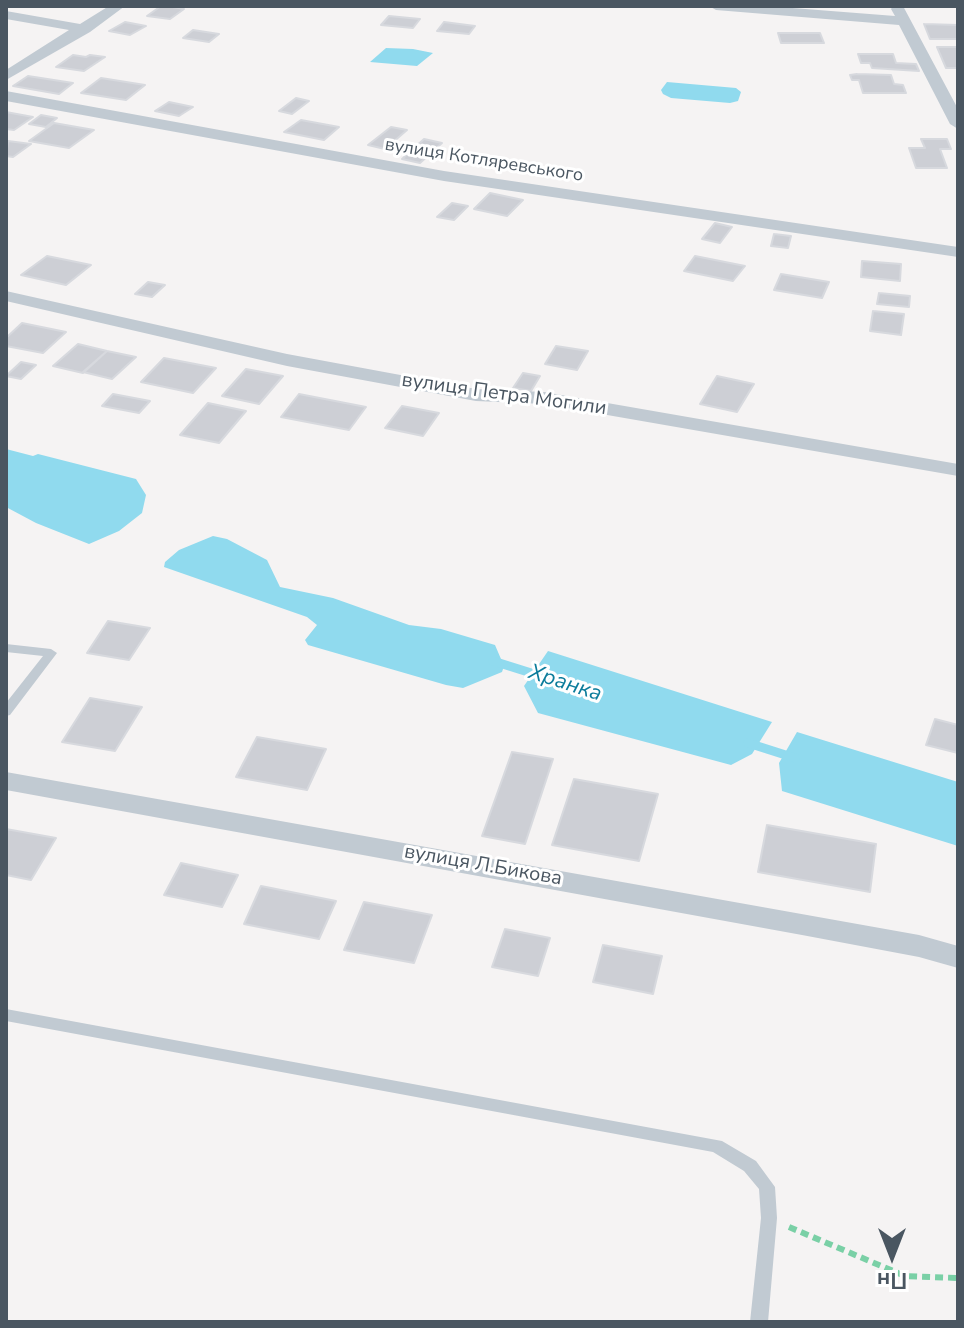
<!DOCTYPE html>
<html>
<head>
<meta charset="utf-8">
<style>
  body { margin:0 }
  #map { position:relative; width:964px; height:1328px; overflow:hidden; background:#f5f3f3; font-family:"Nunito Sans",sans-serif }
  canvas { display:block }
  .frame { position:absolute; inset:0; border:8px solid #4a5661; pointer-events:none }
  .north { position:absolute; left:852px; top:1216px; width:80px; height:80px; -webkit-text-stroke:6px #fff; paint-order:stroke; rotate:180deg; font-size:22px; font-weight:700; line-height:32px; text-align:center; color:#4a5661 }
  .north::after { content:''; display:block; margin:auto; width:28px; height:36px; background:#4a5661; clip-path:polygon(50% 0,100% 100%,50% 72%,0 100%) }
</style>
</head>
<body>
<div id="map">
<canvas width="964" height="1328"></canvas>
<div class="frame"></div>
<div class="north">Пн</div>
</div>
<script>
const g = document.querySelector('canvas').getContext('2d');
g.lineJoin = 'round';
function fillPath(path, color) {
  g.fillStyle = color;
  g.fill(path, 'evenodd');
}
function shape(rows) {
  const path = new Path2D();
  for (const r of rows) {
    path.moveTo(r[0], r[1]);
    for (let i = 2; i < r.length; i += 2) path.lineTo(r[i], r[i + 1]);
  }
  return path;
}
function trace(path, color, width, dash) {
  g.strokeStyle = color;
  g.lineWidth = width;
  g.lineCap = dash ? 'butt' : 'round';
  g.setLineDash(dash || []);
  g.stroke(path);
}
function write(font, color, halo, rows, align = 'center') {
  g.font = font + ' "Nunito Sans",sans-serif';
  g.lineWidth = 6;
  g.setLineDash([]);
  g.textBaseline = 'middle';
  g.strokeStyle = halo;
  g.fillStyle = color;
  for (const [text, x, y, turn = 0] of rows) {
    g.save();
    g.translate(x, y);
    g.rotate((+turn || 0) * Math.PI / 180);
    g.textAlign = isNaN(turn) ? turn : align;
    if (halo) g.strokeText(text, 0, 0);
    g.fillText(text, 0, 0);
    g.restore();
  }
}
const water = shape([
  [386,48,413,49,433,53,417,66,370,62],
  [667,82,736,88,741,92,738,101,730,103,671,98,663,94,661,90],
  [6,449,33,456,38,454,136,479,146,495,142,513,119,531,89,544,36,523,6,507],
  [213,536,227,539,267,560,280,587,333,598,409,625,441,629,495,645,504,666,502,672,463,688,446,685,308,645,305,640,317,625,307,617,164,567,165,562,179,550],
  [548,651,772,722,752,754,731,765,538,713,524,686],
  [797,732,958,782,958,846,782,791,779,763]
]);
const stream = shape([
  [493,661,544,677],
  [748,743,795,758]
]);
const building = shape([
  [161,6,167,6,184,9,170,19,147,16,161,6],
  [389,16,420,19,413,28,381,25,389,16],
  [125,22,146,26,130,35,109,31,125,22],
  [444,22,475,26,469,34,437,31,444,22],
  [924,24,958,25,958,39,930,39,924,24],
  [193,30,219,34,209,42,183,38,193,30],
  [778,33,820,33,824,43,781,43,778,33],
  [937,47,958,47,958,68,946,68,937,47],
  [858,54,893,54,896,63,916,64,919,71,872,68,870,63,861,63,858,54],
  [73,55,86,57,90,55,105,57,84,71,56,67,73,55],
  [857,74,891,75,894,84,903,85,906,93,863,93,859,80,852,80,850,75,857,74],
  [28,76,73,83,59,94,13,86,28,76],
  [101,78,145,85,126,100,81,93,101,78],
  [296,98,309,101,292,114,279,111,296,98],
  [169,102,193,107,179,116,155,111,169,102],
  [6,112,33,117,14,130,6,129,6,112],
  [41,115,57,118,46,127,29,124,41,115],
  [301,120,339,127,324,140,284,132,301,120],
  [54,123,94,130,69,148,29,141,54,123],
  [391,127,407,130,385,149,368,145,391,127],
  [424,139,442,143,420,163,402,159,424,139],
  [921,139,947,139,951,149,940,149,947,168,916,168,909,148,925,148,921,139],
  [8,141,31,144,13,157,6,156,8,141],
  [490,193,523,200,507,216,474,209,490,193],
  [452,203,468,206,454,220,437,217,452,203],
  [715,223,732,227,720,243,702,239,715,223],
  [774,234,791,236,788,248,771,246,774,234],
  [47,256,91,265,66,285,21,275,47,256],
  [695,256,745,266,733,281,684,271,695,256],
  [862,261,901,264,900,281,861,277,862,261],
  [781,274,829,282,822,298,774,290,781,274],
  [148,282,165,285,152,297,135,294,148,282],
  [879,293,910,296,909,307,877,304,879,293],
  [873,311,904,314,901,335,870,331,873,311],
  [22,323,66,332,43,353,6,346,6,338,22,323],
  [78,344,107,351,83,373,53,366,78,344],
  [556,346,588,351,577,370,545,364,556,346],
  [107,351,136,357,112,379,83,372,107,351],
  [164,358,216,368,193,393,141,382,164,358],
  [21,362,36,365,21,379,6,376,21,362],
  [246,369,283,376,259,404,222,396,246,369],
  [523,373,540,376,531,391,513,388,523,373],
  [717,376,754,384,737,412,700,404,717,376],
  [113,394,150,401,139,413,102,406,113,394],
  [299,394,366,407,349,430,281,417,299,394],
  [208,403,246,411,219,443,180,435,208,403],
  [402,406,439,413,423,436,385,428,402,406],
  [108,621,150,628,129,660,87,653,108,621],
  [90,698,142,707,115,751,62,742,90,698],
  [935,719,958,725,958,753,926,745,935,719],
  [257,737,326,749,307,790,236,777,257,737],
  [512,752,553,759,525,844,482,836,512,752],
  [574,779,658,794,639,861,552,845,574,779],
  [767,825,876,844,870,892,758,872,767,825],
  [6,829,56,838,31,880,6,875,6,829],
  [181,863,238,875,222,907,164,895,181,863],
  [261,886,336,901,319,939,244,924,261,886],
  [364,902,432,915,414,963,344,950,364,902],
  [505,929,550,938,538,976,492,967,505,929],
  [603,945,662,956,653,994,593,982,603,945]
]);
const path = shape([
  [789,1227,905,1276,958,1278]
]);
const lane = shape([
  [6,644,51,649,57,653,10,715,6,716,6,703,43,656,6,652,6,644],
  [6,1009,722,1141,756,1161,775,1187,777,1218,768,1322,750,1322,761,1218,759,1189,744,1171,713,1152,6,1021,6,1009]
]);
const street = shape([
  [109,6,125,6,90,32,6,80,6,70,69,30,6,19,6,11,80,24,109,6],
  [709,6,767,6,895,16,891,9,893,6,903,6,958,109,958,129,950,124,899,25,716,10,709,6],
  [6,91,444,171,958,247,958,257,444,181,6,101,6,91],
  [6,291,287,354,476,389,544,392,958,464,958,476,544,404,476,401,287,366,6,301,6,291],
  [6,772,919,935,958,946,958,968,919,957,802,935,6,790,6,772]
]);
const farStreetnames = [
  ["вулиця Котляревського",484,161,9]
];
const streetNames = [
  ["вулиця Петра Могили",504,395,8],
  ["вулиця Л.Бикова",483,866,10]
];
const waterNames = [
  ["Хранка",565,684,18]
];
fillPath(water, '#90daee');
trace(stream, '#90daee', 9);
fillPath(building, '#cdcfd5');
trace(building, '#d7d9de', 2);
trace(path, '#7ad0a6', 6, [8, 5]);
fillPath(lane, '#c1cad2');
fillPath(street, '#c1cad2');
write('18px', '#4a5661', '#fff', farStreetnames);
write('20px', '#4a5661', '#fff', streetNames);
write('italic 22px', '#0c7c9b', '#fff', waterNames);
</script>
</body>
</html>
